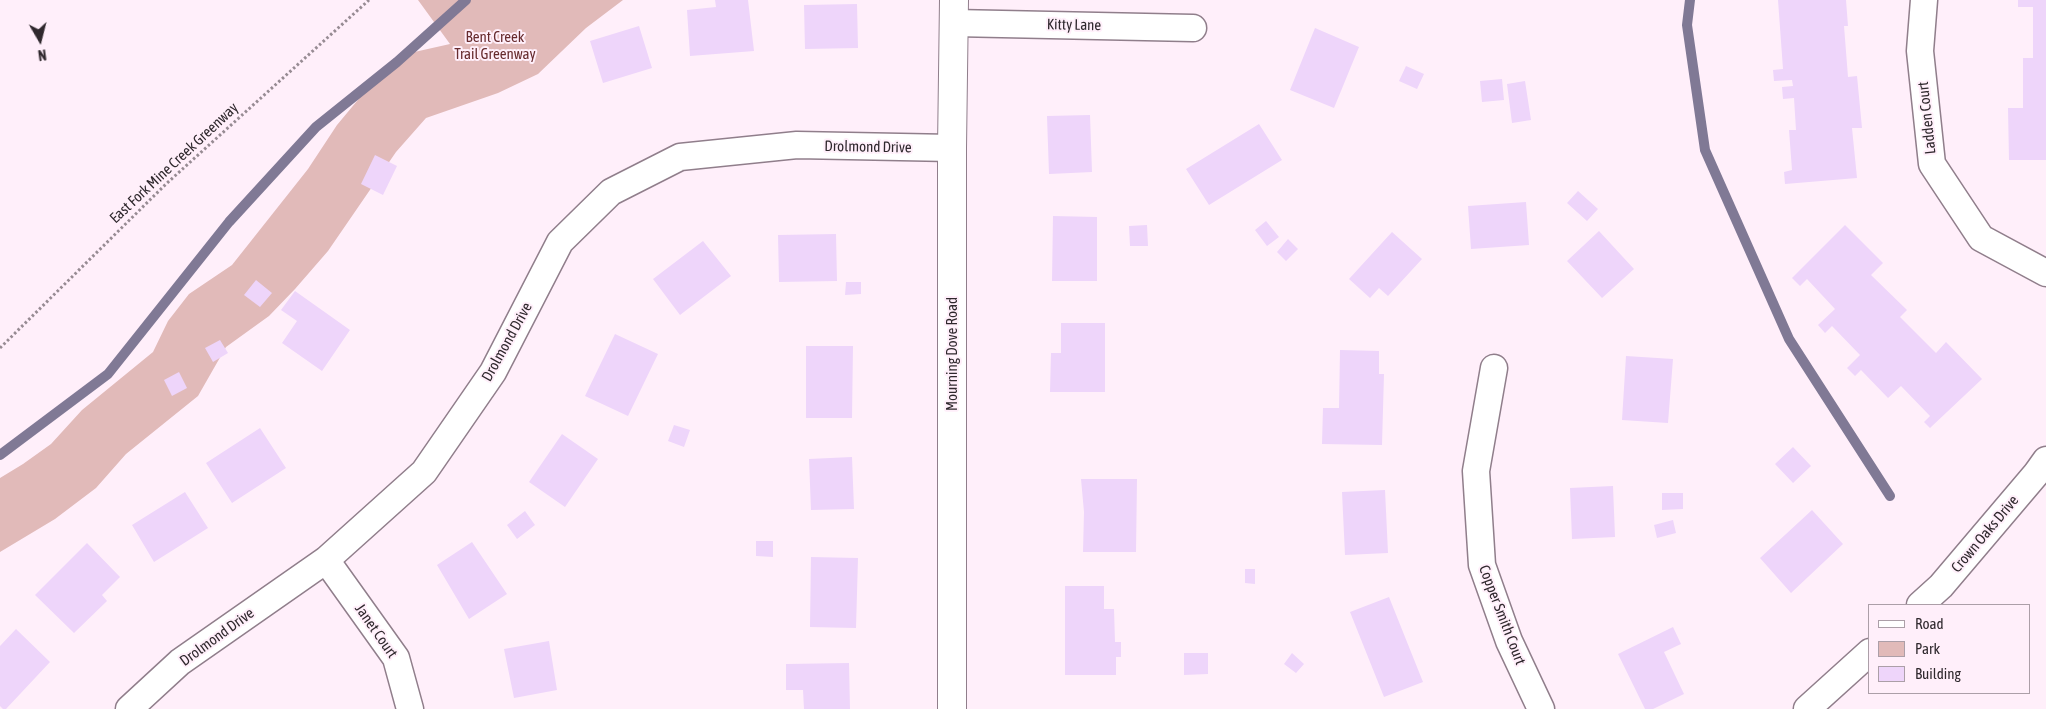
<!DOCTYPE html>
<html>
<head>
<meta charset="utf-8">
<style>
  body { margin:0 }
  #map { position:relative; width:2046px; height:709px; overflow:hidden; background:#ffeffa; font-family:"Asap Condensed",sans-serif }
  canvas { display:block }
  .legend { position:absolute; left:1868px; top:604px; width:162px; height:90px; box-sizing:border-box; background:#ffeffa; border:1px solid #ac9fa8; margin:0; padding:6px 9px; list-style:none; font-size:15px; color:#2f282d }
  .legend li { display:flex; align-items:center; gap:10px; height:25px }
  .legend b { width:25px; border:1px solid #ac9fa8 }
  .north { position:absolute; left:15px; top:15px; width:50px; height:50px; -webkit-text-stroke:4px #ffeffa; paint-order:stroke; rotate:172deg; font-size:14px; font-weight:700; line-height:20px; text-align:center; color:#2f282d }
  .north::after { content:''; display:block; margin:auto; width:18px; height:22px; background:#2f282d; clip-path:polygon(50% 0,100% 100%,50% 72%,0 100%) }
</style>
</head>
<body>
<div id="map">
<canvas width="2046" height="709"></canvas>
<ul class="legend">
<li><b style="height:6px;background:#fff"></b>Road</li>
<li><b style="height:14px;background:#e1bab9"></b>Park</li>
<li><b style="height:14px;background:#eed5fa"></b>Building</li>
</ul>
<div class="north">N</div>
</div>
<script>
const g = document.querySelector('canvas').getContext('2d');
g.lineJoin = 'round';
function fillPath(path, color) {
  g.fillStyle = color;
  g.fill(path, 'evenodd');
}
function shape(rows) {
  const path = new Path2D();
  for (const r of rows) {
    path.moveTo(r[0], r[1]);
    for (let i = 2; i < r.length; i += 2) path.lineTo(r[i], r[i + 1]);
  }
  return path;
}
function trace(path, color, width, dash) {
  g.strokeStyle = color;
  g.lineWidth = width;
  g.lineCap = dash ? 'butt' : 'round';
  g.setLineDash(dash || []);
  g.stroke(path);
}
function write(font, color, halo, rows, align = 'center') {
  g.font = font + ' "Asap Condensed",sans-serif';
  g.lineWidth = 4;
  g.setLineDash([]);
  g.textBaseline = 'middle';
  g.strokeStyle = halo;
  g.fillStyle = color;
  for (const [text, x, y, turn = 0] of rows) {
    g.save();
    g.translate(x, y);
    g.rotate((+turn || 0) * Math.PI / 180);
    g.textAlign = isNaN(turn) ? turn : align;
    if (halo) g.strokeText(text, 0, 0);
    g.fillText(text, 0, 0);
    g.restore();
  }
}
const green = shape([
  [418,0,623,0,586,28,538,74,498,93,426,118,396,152,328,251,295,289,269,316,226,347,198,396,126,454,96,488,55,519,0,552,0,478,23,464,51,444,82,410,153,352,168,321,189,294,232,265,308,169,337,125,367,89,401,55,450,44]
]);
const stream = shape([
  [1690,0,1687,25,1705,150,1789,339,1890,496],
  [0,455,108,374,229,222,316,127,397,62,466,0]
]);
const building = shape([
  [715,0,748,0,754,51,690,56,687,10,716,7],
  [1778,0,1846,0,1848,26,1844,26,1848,77,1857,76,1862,128,1852,128,1857,178,1785,184,1784,172,1792,170,1789,130,1796,130,1794,98,1783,99,1782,87,1793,86,1792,80,1774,81,1773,70,1783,69],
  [2018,0,2046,0,2046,160,2009,160,2008,108,2023,108,2023,58,2033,58,2033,7,2018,7],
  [857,4,858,48,805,49,804,5],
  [639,26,652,68,603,83,590,41],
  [1315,28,1359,47,1334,108,1290,90],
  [1406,66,1424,74,1417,89,1399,81],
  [1502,79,1504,100,1482,102,1480,81],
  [1525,81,1531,120,1512,123,1507,84],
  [1090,115,1092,172,1049,174,1047,116],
  [1259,124,1282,160,1209,205,1186,169],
  [375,155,397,166,383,195,361,184],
  [1578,191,1598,209,1587,221,1567,203],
  [1526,202,1529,245,1471,249,1468,206],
  [1053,216,1097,217,1097,281,1052,281],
  [1266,221,1279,237,1267,246,1255,230],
  [1147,225,1148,246,1130,246,1129,226],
  [1845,225,1883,263,1871,275,1907,310,1900,317,1936,353,1946,342,1982,379,1930,428,1924,422,1930,416,1901,386,1888,398,1861,370,1855,376,1847,368,1860,355,1832,326,1825,333,1818,325,1835,309,1807,279,1800,286,1792,278],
  [1599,231,1634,269,1602,298,1567,261],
  [1392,232,1422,259,1388,296,1379,288,1370,298,1349,279],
  [836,234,837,281,779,282,778,235],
  [1288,239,1298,249,1286,261,1277,252],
  [703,241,731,276,680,315,653,279],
  [256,280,272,293,260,307,244,295],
  [846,282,861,282,861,294,845,295],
  [295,291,350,330,322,371,282,343,297,321,281,310],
  [1061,323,1105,323,1105,392,1050,392,1051,353,1061,353],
  [615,334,658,354,628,416,585,396],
  [220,340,228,353,213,362,205,348],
  [806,346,853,346,852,418,806,418],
  [1340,350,1379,351,1379,374,1384,374,1382,445,1322,444,1323,408,1339,408],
  [1626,356,1673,359,1668,423,1622,420],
  [179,372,187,388,172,396,164,380],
  [674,425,690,430,684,447,668,441],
  [260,428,286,468,232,503,206,463],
  [562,434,598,459,565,507,529,482],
  [1793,447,1811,466,1793,483,1775,464],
  [852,457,854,509,811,510,809,459],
  [1081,479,1137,479,1136,552,1083,552,1084,512],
  [1613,486,1615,537,1572,539,1570,488],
  [1385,490,1388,553,1345,555,1342,492],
  [185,492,208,528,154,562,132,525],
  [1662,493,1683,493,1683,509,1662,510],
  [1812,510,1843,544,1791,593,1760,558],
  [525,511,535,525,517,539,507,525],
  [1673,520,1676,533,1657,538,1654,525],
  [756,541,773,541,773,557,756,556],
  [472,542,507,594,469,619,437,565],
  [87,543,120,577,102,595,107,601,74,633,35,595],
  [811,557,858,558,856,628,810,627],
  [1245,569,1255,569,1255,584,1245,583],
  [1065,586,1104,586,1104,609,1114,609,1115,642,1121,642,1121,657,1116,657,1116,675,1065,675],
  [1389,597,1423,682,1384,697,1350,612],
  [1673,627,1681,644,1664,652,1684,694,1653,709,1645,709,1618,654],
  [16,629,50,662,6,709,3,709,0,706,0,646],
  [549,641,557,690,514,698,504,649],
  [1184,653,1208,653,1208,674,1184,675],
  [1292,653,1304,664,1296,673,1284,664],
  [849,663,850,709,804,709,803,690,786,690,786,664]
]);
const path = shape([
  [0,348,166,184,369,0]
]);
const street = shape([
  [1924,0,1920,51,1932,164,1981,238,2046,273],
  [954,23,1193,28],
  [1494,368,1476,471,1482,565,1509,641,1541,709],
  [326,560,396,658,410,709],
  [1920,605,1941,586,2036,474,2046,460],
  [129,709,180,662,326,560,424,472,493,372,560,242,611,192,680,157,797,145,952,148],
  [1807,709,1870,652]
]);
const secondary = shape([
  [952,709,952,148,954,0]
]);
const streetNames = [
  ["Kitty Lane",1074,25,1],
  ["Ladden Court",1927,118,-96],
  ["Drolmond Drive",868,147,1],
  ["East Fork Mine Creek Greenway",174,163,-43],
  ["Drolmond Drive",507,342,-61],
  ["Mourning Dove Road",952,354,-90],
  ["Crown Oaks Drive",1985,534,-50],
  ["Copper Smith Court",1502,615,69],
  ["Janet Court",376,631,55],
  ["Drolmond Drive",217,637,-36]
];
const parkNames = [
  ["Bent Creek",495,37],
  ["Trail Greenway",495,54]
];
fillPath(green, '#e1bab9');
trace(stream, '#807995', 10);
fillPath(building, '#eed5fa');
trace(street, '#907e8b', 29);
trace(secondary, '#907e8b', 30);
trace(path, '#978b93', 3, [2.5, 2.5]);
trace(street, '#fff', 26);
trace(secondary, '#fff', 28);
write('15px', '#2f282d', '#ffeffa', streetNames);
write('15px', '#672b2e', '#ffeffa', parkNames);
</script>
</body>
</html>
